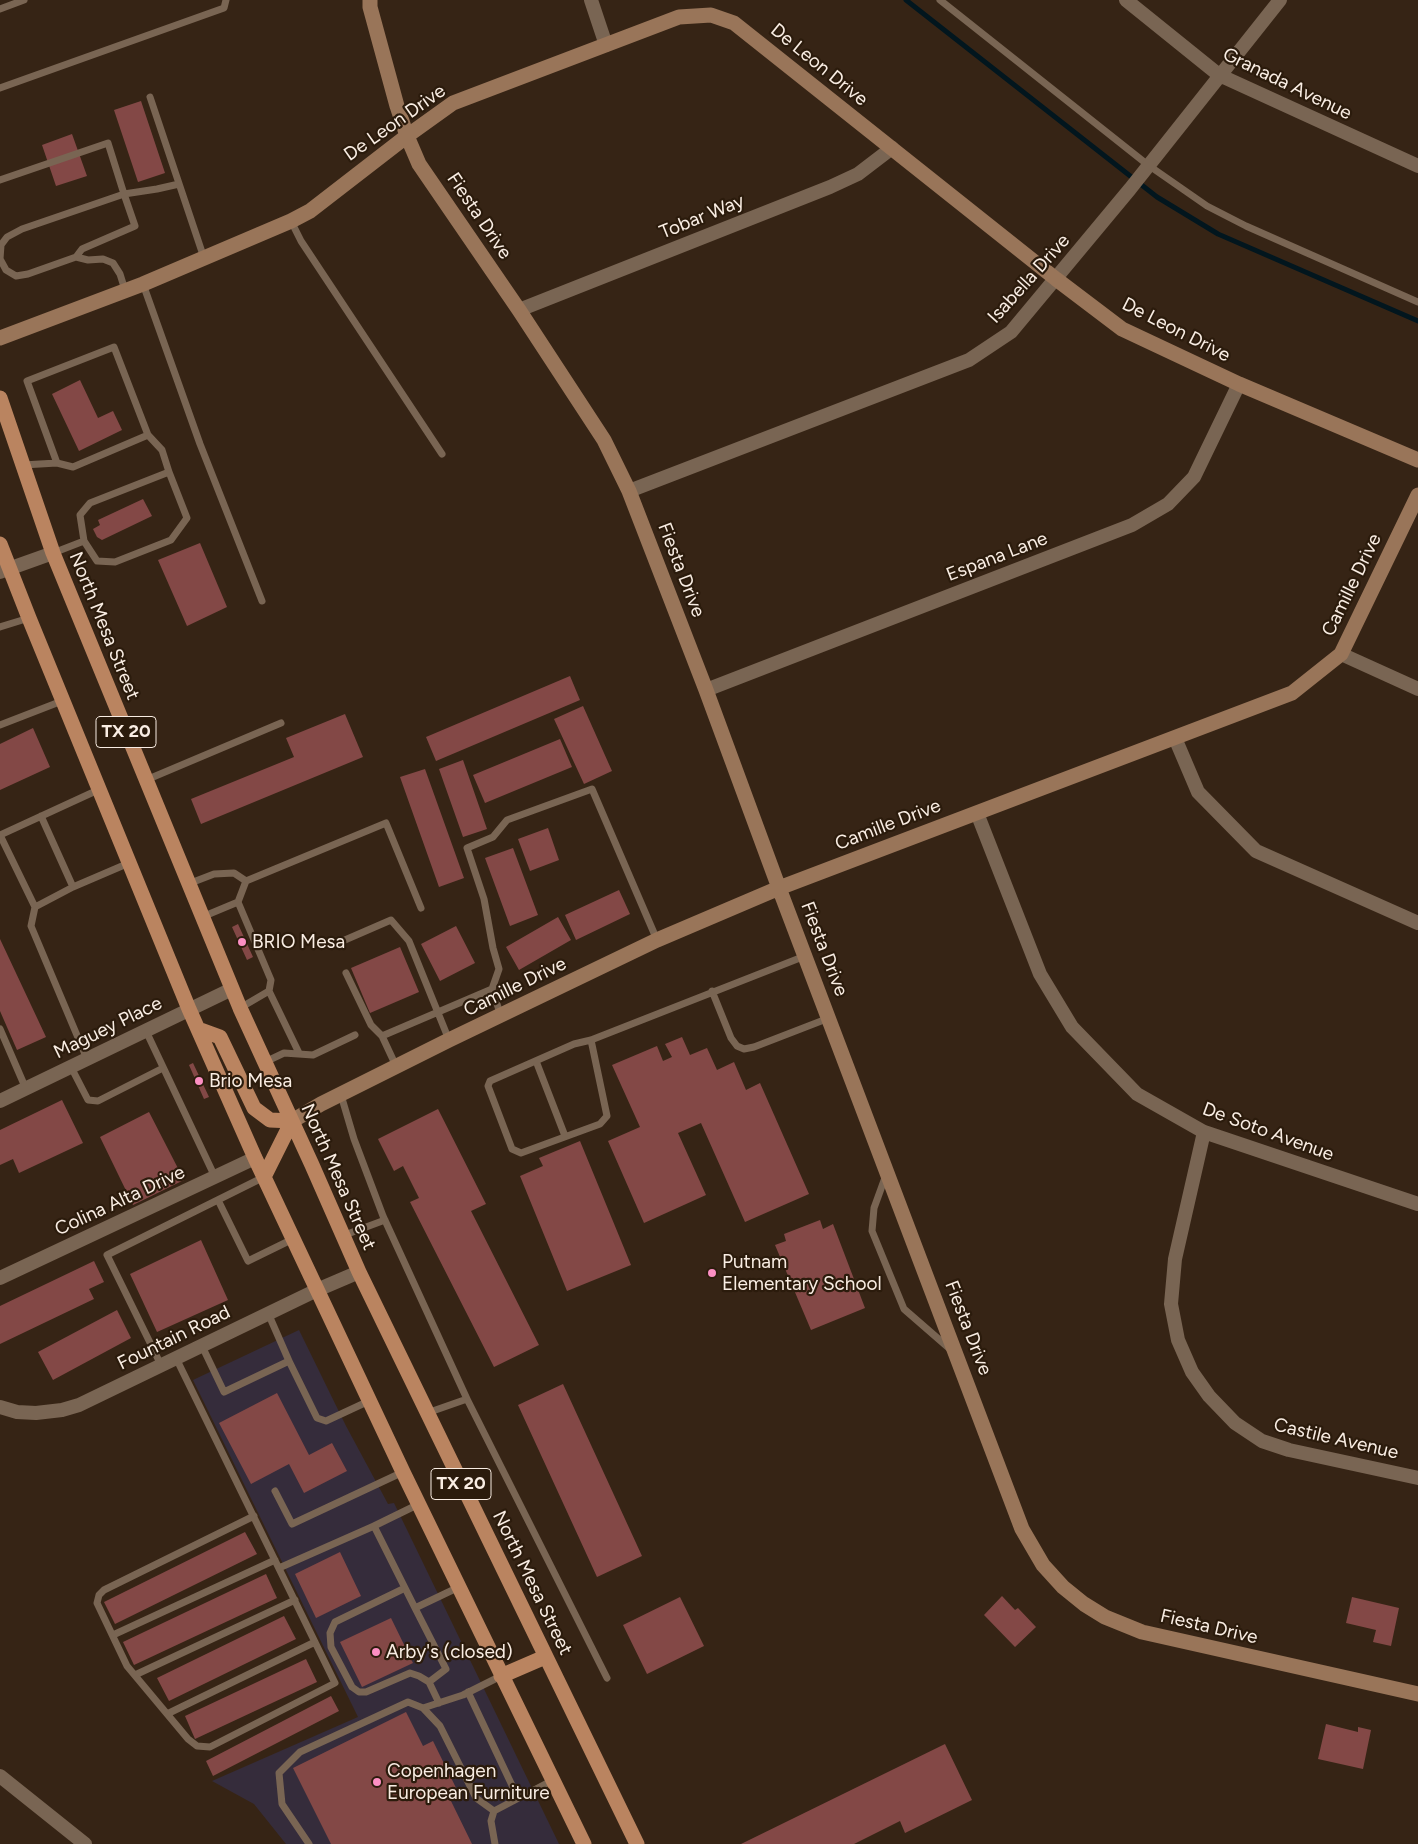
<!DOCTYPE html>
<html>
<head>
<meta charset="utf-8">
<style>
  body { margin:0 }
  canvas { display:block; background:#362415 }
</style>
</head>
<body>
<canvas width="1418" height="1844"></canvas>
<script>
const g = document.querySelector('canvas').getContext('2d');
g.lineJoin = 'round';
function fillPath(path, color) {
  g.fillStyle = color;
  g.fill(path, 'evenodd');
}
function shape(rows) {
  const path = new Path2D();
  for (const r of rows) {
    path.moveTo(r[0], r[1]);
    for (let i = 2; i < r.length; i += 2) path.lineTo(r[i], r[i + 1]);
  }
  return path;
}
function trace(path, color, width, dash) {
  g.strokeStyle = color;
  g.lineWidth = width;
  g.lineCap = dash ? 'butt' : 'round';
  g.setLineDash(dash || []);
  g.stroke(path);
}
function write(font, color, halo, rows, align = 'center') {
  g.font = font + ' Figtree,sans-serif';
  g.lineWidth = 4.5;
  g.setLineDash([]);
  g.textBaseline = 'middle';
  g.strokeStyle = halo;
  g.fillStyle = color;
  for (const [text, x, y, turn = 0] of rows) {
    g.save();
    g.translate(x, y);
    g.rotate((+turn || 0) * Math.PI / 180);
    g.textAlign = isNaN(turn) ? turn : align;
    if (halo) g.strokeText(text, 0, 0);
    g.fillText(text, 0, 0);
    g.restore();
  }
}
const commercial = shape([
  [299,1330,346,1426,388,1504,394,1503,559,1844,286,1844,254,1804,212,1781,358,1717,193,1380]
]);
const stream = shape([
  [906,0,1157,197,1218,234,1418,321]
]);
const building = shape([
  [141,101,165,173,138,182,114,110],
  [72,134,87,176,56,186,42,145],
  [80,380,98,418,113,411,122,430,79,451,52,394],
  [143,499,152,516,102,540,97,537,93,529,100,525,98,520],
  [200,543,227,607,187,626,158,560],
  [570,676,580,700,436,761,426,737],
  [583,706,612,771,584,784,554,719],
  [345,714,363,757,201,824,191,799,294,757,286,738],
  [33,728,50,767,0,790,0,744],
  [560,739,572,767,485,803,473,775],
  [463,760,487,829,463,837,439,769],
  [425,769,464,878,439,887,400,777],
  [548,828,559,860,530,871,518,839],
  [513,848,538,915,510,926,485,858],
  [619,890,630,914,576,940,565,915],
  [558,917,571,940,519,970,506,947],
  [238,924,253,957,247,960,232,927],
  [456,926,475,963,440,981,421,944],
  [0,939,46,1037,17,1050,0,1011],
  [400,947,419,992,370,1013,351,968],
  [682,1037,690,1055,707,1048,717,1070,734,1062,746,1090,760,1083,809,1194,745,1222,701,1123,678,1133,706,1195,644,1223,608,1141,640,1127,612,1065,657,1046,663,1061,672,1057,665,1044],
  [193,1063,209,1097,204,1099,189,1065],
  [62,1100,83,1143,19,1173,13,1159,0,1165,0,1130],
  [438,1109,486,1204,471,1211,539,1345,494,1367,410,1202,419,1198,403,1166,394,1171,378,1139],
  [149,1112,184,1180,133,1205,100,1137],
  [580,1141,631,1265,567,1291,520,1176,543,1166,539,1158],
  [820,1220,823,1229,833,1224,865,1308,811,1330,775,1245,786,1241,784,1234],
  [201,1240,228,1300,157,1332,130,1274],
  [94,1261,104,1282,89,1289,94,1299,0,1344,0,1306],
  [117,1310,131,1338,53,1380,38,1352],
  [563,1384,642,1556,597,1577,518,1405],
  [277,1393,309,1455,332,1443,347,1471,304,1493,289,1464,251,1484,219,1423],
  [245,1532,257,1554,115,1624,104,1602],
  [340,1552,361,1596,316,1618,295,1574],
  [266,1574,277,1598,134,1665,123,1642],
  [1002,1596,1015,1610,1018,1608,1036,1627,1015,1647,984,1615],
  [680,1597,704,1646,647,1674,623,1625],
  [1352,1597,1399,1608,1391,1646,1373,1642,1376,1630,1346,1623],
  [284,1616,296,1639,169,1701,157,1678],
  [391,1618,413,1663,362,1687,340,1642],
  [306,1659,317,1682,195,1739,185,1716],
  [331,1696,339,1711,213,1776,206,1761],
  [406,1712,423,1746,433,1741,460,1796,451,1801,472,1844,331,1844,293,1768],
  [1326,1724,1358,1732,1358,1727,1371,1730,1363,1769,1318,1759],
  [945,1744,972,1800,905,1833,900,1821,854,1844,741,1844]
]);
const lane = shape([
  [940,0,1148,165,1207,206,1246,226,1418,302],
  [0,9,24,0],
  [0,88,224,8,226,0],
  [150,97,204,258],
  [0,180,108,143,124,194,22,229,7,237,1,245,0,259,6,270,16,276,28,274,76,257,88,260,103,259,113,263,120,274,125,290],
  [291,221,301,241,442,454],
  [76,257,82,249,135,226,124,194,157,189,179,184],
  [143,284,200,444,262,601],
  [57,463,73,467,148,435],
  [23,465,57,463,27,381,114,347,148,435,162,450,169,472],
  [169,472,187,518,171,540,115,562,97,561,84,541,80,515,90,503,169,472],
  [53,553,84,541],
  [0,627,29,618],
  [0,725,62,701],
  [146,780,281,723],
  [41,816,73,887],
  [246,881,386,823,421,908],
  [188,884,214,874,234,873,246,881,238,902,202,917],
  [238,902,271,980,269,991,240,1008],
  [35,907,73,887,129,863],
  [338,943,391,920,409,941,449,1040],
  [346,973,371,1025,382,1036,396,1066],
  [269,991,299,1053],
  [712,991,731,1038,737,1046,744,1049,754,1047,829,1018],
  [501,1016,492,989,499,969,493,948,484,899,467,848,493,837,507,820,592,789,657,940],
  [0,1029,26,1089],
  [146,1031,215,1177],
  [382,1036,492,989],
  [591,1040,607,1116,600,1124,521,1153,512,1149,488,1086,490,1081,574,1044,591,1040,805,956],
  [87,1059,31,926,35,907,0,835,98,790],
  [536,1061,565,1136],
  [265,1062,284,1053,313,1055,355,1035],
  [71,1067,88,1100,98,1101,163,1068],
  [341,1095,354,1139,383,1216,467,1399],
  [886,1175,874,1208,872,1231,904,1309,950,1349],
  [218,1200,248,1261,293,1239],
  [342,1236,385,1220],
  [202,1346,224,1392,289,1361,268,1313],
  [176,1358,243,1495,335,1683,210,1747,197,1746,188,1739,127,1666,97,1603,99,1595,104,1590,254,1516],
  [289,1361,317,1418,326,1421,369,1401],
  [161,1365,107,1255,264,1177],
  [427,1413,467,1399,607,1678],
  [275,1491,292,1524,403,1472],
  [419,1504,374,1526,415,1608,459,1587],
  [279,1568,374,1526],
  [405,1588,335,1622,330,1633,331,1647,352,1687,359,1692,366,1692,410,1673,419,1676,429,1682,439,1703],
  [415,1608,446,1669,429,1682],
  [113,1635,275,1560],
  [135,1675,295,1600],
  [468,1692,518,1798],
  [423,1708,463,1695,501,1676],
  [167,1714,315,1642],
  [309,1844,282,1804,279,1773,300,1752,408,1702,423,1708,440,1726,476,1798,494,1811],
  [495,1844,491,1821,494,1811,553,1780]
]);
const street = shape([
  [591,0,606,45],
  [1126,0,1219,75,1418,166],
  [519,310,830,187,858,174,892,148],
  [629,491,969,360,1011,332,1130,189,1280,0],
  [0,572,53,553],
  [1341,654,1418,689],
  [706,690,1132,525,1168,504,1194,477,1239,384],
  [1175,738,1198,792,1256,851,1418,923],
  [977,813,1040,974,1072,1027,1137,1094,1204,1132,1418,1204],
  [0,1101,232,989],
  [1204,1132,1175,1259,1171,1304,1178,1340,1192,1372,1209,1396,1235,1423,1262,1441,1289,1450,1418,1478],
  [0,1278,255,1158],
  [0,1407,17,1412,36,1413,62,1410,79,1405,317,1290,359,1272],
  [0,1776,85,1844]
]);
const secondary = shape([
  [370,0,370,7,397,106,407,136,419,164,519,310,604,440,629,491,706,690,779,888,1022,1529,1043,1565,1063,1587,1084,1604,1105,1617,1142,1632,1418,1694],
  [0,338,143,284,291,221,310,211,407,136,453,103,679,17,711,15,734,23,1056,279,1122,329,1239,384,1418,460],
  [292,1121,321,1104,449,1040,657,940,779,888,1292,693,1341,654,1418,495]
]);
const primary = shape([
  [0,398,53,553,240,1008,312,1165,359,1272,637,1844],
  [0,544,29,618,189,1009,255,1158,403,1472,584,1844],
  [198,1029,220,1037,254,1108,270,1120,292,1121],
  [264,1177,292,1121],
  [501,1676,545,1657]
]);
const markers = [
  [242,942,5,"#fc8fc3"],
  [199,1081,5,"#fc8fc3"],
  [712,1273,5,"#fc8fc3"],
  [376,1652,5,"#fc8fc3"],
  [377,1782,5,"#fc8fc3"]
];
const shields = [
  [126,732,60],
  [461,1484,60]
];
const shieldNames = [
  ["TX 20",126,732],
  ["TX 20",461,1484]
];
const streetNames = [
  ["De Leon Drive",819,65,39],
  ["Granada Avenue",1287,84,26],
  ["De Leon Drive",395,123,-35],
  ["Fiesta Drive",479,216,56],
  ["Tobar Way",702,217,-22],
  ["Isabella Drive",1029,279,-48],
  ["De Leon Drive",1176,330,27],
  ["Espana Lane",997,557,-21],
  ["Fiesta Drive",681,570,69],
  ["Camille Drive",1352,585,-64],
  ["North Mesa Street",104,626,68],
  ["Camille Drive",888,825,-21],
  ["Fiesta Drive",824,949,69],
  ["Camille Drive",515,987,-26],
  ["Maguey Place",108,1028,-26],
  ["De Soto Avenue",1268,1132,20],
  ["North Mesa Street",338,1177,66],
  ["Colina Alta Drive",120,1201,-25],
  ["Fiesta Drive",968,1328,69],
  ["Fountain Road",174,1338,-26],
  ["Castile Avenue",1336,1439,13],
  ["North Mesa Street",532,1583,64],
  ["Fiesta Drive",1209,1627,13]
];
const poiNames = [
  ["BRIO Mesa",252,942],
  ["Brio Mesa",209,1081],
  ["Putnam",722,1262],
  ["Elementary School",722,1284],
  ["Arby's (closed)",386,1652],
  ["Copenhagen",387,1771],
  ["European Furniture",387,1793]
];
fillPath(commercial, '#352c3b');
trace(stream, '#02161e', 5);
fillPath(building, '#834846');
trace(lane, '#796553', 7);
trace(street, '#796553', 14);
trace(secondary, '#997559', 15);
trace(primary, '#ba8460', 15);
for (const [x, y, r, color] of markers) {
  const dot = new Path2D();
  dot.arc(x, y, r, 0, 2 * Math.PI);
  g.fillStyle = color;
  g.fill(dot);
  trace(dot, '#2b1b0c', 2);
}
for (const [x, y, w] of shields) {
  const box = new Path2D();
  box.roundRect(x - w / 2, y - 15.5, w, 31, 4);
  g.fillStyle = '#2b1b0c';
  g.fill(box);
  trace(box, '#f9ede3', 1);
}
write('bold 18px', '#f9ede3', null, shieldNames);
write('19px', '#f9ede3', '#2b1b0c', streetNames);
write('19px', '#f9ede3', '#2b1b0c', poiNames, 'left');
</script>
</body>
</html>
